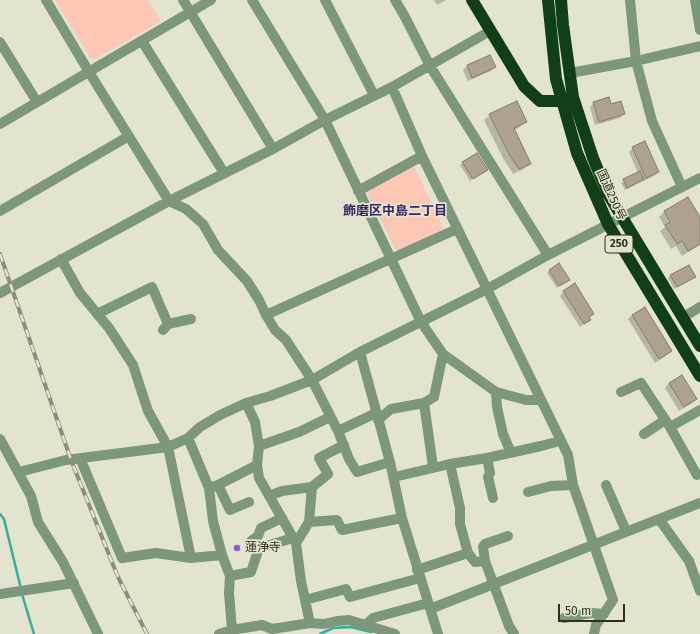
<!DOCTYPE html>
<html>
<head>
<meta charset="utf-8">
<style>
  body { margin:0 }
  #map { position:relative; width:700px; height:634px; overflow:hidden; background:#e3e4ce; font-family:"Fira Sans",sans-serif }
  canvas { display:block }
  .scale { position:absolute; left:558px; top:604px; width:67px; height:18px; box-sizing:border-box; border:2px solid #2e2f26; border-top:0; padding-left:5px; font-size:12px; line-height:14px; white-space:nowrap; color:#2e2f26; -webkit-text-stroke:3px #e3e4ce; paint-order:stroke }
</style>
</head>
<body>
<div id="map">
<canvas width="700" height="634"></canvas>
<div class="scale">50 m</div>
</div>
<script>
const g = document.querySelector('canvas').getContext('2d');
g.lineJoin = 'round';
function fillPath(path, color) {
  g.fillStyle = color;
  g.fill(path, 'evenodd');
}
function shape(rows) {
  const path = new Path2D();
  for (const r of rows) {
    path.moveTo(r[0], r[1]);
    for (let i = 2; i < r.length; i += 2) path.lineTo(r[i], r[i + 1]);
  }
  return path;
}
function trace(path, color, width, dash) {
  g.strokeStyle = color;
  g.lineWidth = width;
  g.lineCap = dash ? 'butt' : 'round';
  g.setLineDash(dash || []);
  g.stroke(path);
}
function write(font, color, halo, rows, align = 'center') {
  g.font = font + ' "Fira Sans","Noto Sans JP",sans-serif';
  g.lineWidth = 3.5;
  g.setLineDash([]);
  g.textBaseline = 'middle';
  g.strokeStyle = halo;
  g.fillStyle = color;
  for (const [text, x, y, turn = 0] of rows) {
    g.save();
    g.translate(x, y);
    g.rotate((+turn || 0) * Math.PI / 180);
    g.textAlign = isNaN(turn) ? turn : align;
    if (halo) g.strokeText(text, 0, 0);
    g.fillText(text, 0, 0);
    g.restore();
  }
}
const green = shape([
  [55,0,148,0,161,21,95,59,90,58],
  [414,166,444,230,400,251,395,249,368,194,372,189]
]);
const shadow = shape([
  [434,0,446,0,437,5],
  [467,66,495,67,491,71,468,81,463,70],
  [594,103,611,106,624,114,620,118,595,125,590,107],
  [490,115,526,121,520,127,514,130,530,163,524,169,513,174,504,160,484,120],
  [633,148,658,172,654,176,625,190,621,183,638,173,629,152],
  [463,163,486,170,470,181,460,165],
  [664,212,700,219,700,245,682,256,676,246,671,249,660,231,665,227,659,217],
  [550,270,566,282,557,288,547,273],
  [670,276,694,277,674,289,668,278],
  [564,291,593,314,589,318,590,319,580,327,560,296],
  [632,315,671,351,667,355,655,363,628,319],
  [669,383,696,399,692,403,679,411,665,388]
]);
const stream = shape([
  [0,514,4,519,21,589],
  [22,594,34,634],
  [320,634,333,628,351,627,371,632]
]);
const building = shape([
  [490,55,496,67,472,78,467,65,490,55],
  [609,97,611,104,621,101,625,114,599,122,593,102,609,97],
  [517,101,527,122,514,128,531,164,519,169,509,154,489,114,517,101],
  [645,141,659,172,646,178,632,147,645,141],
  [477,153,488,170,473,179,462,162,477,153],
  [640,171,644,179,627,188,623,179,640,171],
  [688,197,700,217,700,244,688,251,682,241,677,244,665,225,670,222,664,211,688,197],
  [559,263,570,280,559,286,549,270,559,263],
  [689,265,696,277,677,287,670,275,689,265],
  [575,283,594,314,589,317,591,320,584,324,563,291,575,283],
  [645,307,672,351,659,359,632,315,645,307],
  [682,375,697,399,684,407,669,383,682,375]
]);
const minor = shape([
  [46,0,89,72,169,201,186,209,203,224,218,250,247,281,259,300,266,315,275,330,286,340,312,380,338,431,349,459,357,472,390,462],
  [183,0,273,149],
  [252,0,325,120,421,322,443,354,496,392,526,400,541,400],
  [325,0,374,95],
  [395,0,404,15,430,66,548,255],
  [630,0,636,61,652,121,682,187],
  [695,0,700,30],
  [142,41,224,173],
  [0,42,37,102],
  [570,73,636,61,700,46],
  [392,87,422,156,568,455,573,485,613,600,596,625,594,634],
  [0,124,211,0],
  [358,191,422,156],
  [0,211,129,136],
  [61,259,80,293,109,328,133,365,148,411,168,447,191,558],
  [0,293,169,201,273,149,325,120,392,87,490,31],
  [97,314,152,287,168,324],
  [266,315,457,229],
  [682,318,700,307],
  [163,330,168,324,191,319],
  [360,352,390,462,402,518,438,634],
  [496,392,497,407,503,434,511,453],
  [621,392,641,383,670,427,697,475],
  [246,403,255,422,259,446,257,465,259,478,296,543,301,581,310,623],
  [424,403,433,467],
  [378,420,391,409,424,403,434,397,443,354],
  [670,427,700,410],
  [338,431,376,413],
  [644,434,665,420],
  [188,438,209,488,213,521,222,555,230,576,229,593,232,630],
  [0,439,31,496,38,522,63,562,98,634],
  [259,446,299,432,330,417],
  [80,458,122,558,156,553,191,558,222,555],
  [487,458,490,473,488,477,493,498],
  [450,464,460,508,460,524,468,553,475,562,485,561],
  [19,472,66,460,168,447,188,438,200,427,220,415,246,403,270,396,312,380,360,352,487,289,548,255,700,178],
  [394,477,450,464,487,458,541,446,556,442,560,438],
  [218,485,230,510,249,502],
  [606,485,626,531],
  [209,488,218,485,257,465],
  [528,492,551,486,573,485],
  [269,496,282,491,312,487,328,474,319,458,344,445],
  [659,519,689,561,700,591],
  [309,522,337,520,342,530,402,518],
  [508,536,485,544,483,547,485,561,509,626,514,634],
  [251,541,258,536,261,528,282,518],
  [296,543,309,522,312,487],
  [417,570,468,553],
  [230,576,251,572,259,548,293,538],
  [0,594,74,583],
  [305,600,346,589,350,597,420,578],
  [430,609,700,503],
  [564,618,591,613,604,614],
  [366,625,373,618,428,603],
  [219,634,232,630,262,625,272,629,310,623,324,624,337,621,349,620,395,634]
]);
const highway = shape([
  [472,0,524,86,540,101,562,101,568,99],
  [548,0,556,79,577,153,608,224,700,376],
  [561,0,563,25,573,97,593,158,608,194,700,346]
]);
const rail = shape([
  [0,254,71,460,118,577,147,634]
]);
const markers = [
  [237,548,4,"#855cd7"]
];
const shields = [
  [619,244,28]
];
const shieldNames = [
  ["250",619,244]
];
const streetNames = [
  ["国道250号",611,195,66]
];
const poiNames = [
  ["蓮浄寺",245,548]
];
const neighbourhoodNames = [
  ["飾磨区中島二丁目",395,211]
];
fillPath(green, '#fdc7b5');
fillPath(shadow, '#0003');
trace(stream, '#37ac99', 2.5);
fillPath(building, '#aea18f');
trace(building, '#867968', 1);
trace(minor, '#7d977d', 10);
trace(highway, '#103f15', 12);
trace(rail, '#8c8d7d', 4);
trace(rail, '#e3e4ce', 2.5, [8]);
for (const [x, y, r, color] of markers) {
  const dot = new Path2D();
  dot.arc(x, y, r, 0, 2 * Math.PI);
  g.fillStyle = color;
  g.fill(dot);
  trace(dot, '#e3e4ce', 1.5);
}
for (const [x, y, w] of shields) {
  const box = new Path2D();
  box.roundRect(x - w / 2, y - 9, w, 18, 3);
  g.fillStyle = '#e3e4ce';
  g.fill(box);
  trace(box, '#2e2f26', 1);
}
write('bold 11px', '#2e2f26', null, shieldNames);
write('12px', '#2e2f26', '#e3e4ce', streetNames);
write('12px', '#2e2f26', '#e3e4ce', poiNames, 'left');
write('bold 13px', '#392660', '#e3e4ce', neighbourhoodNames);
</script>
</body>
</html>
